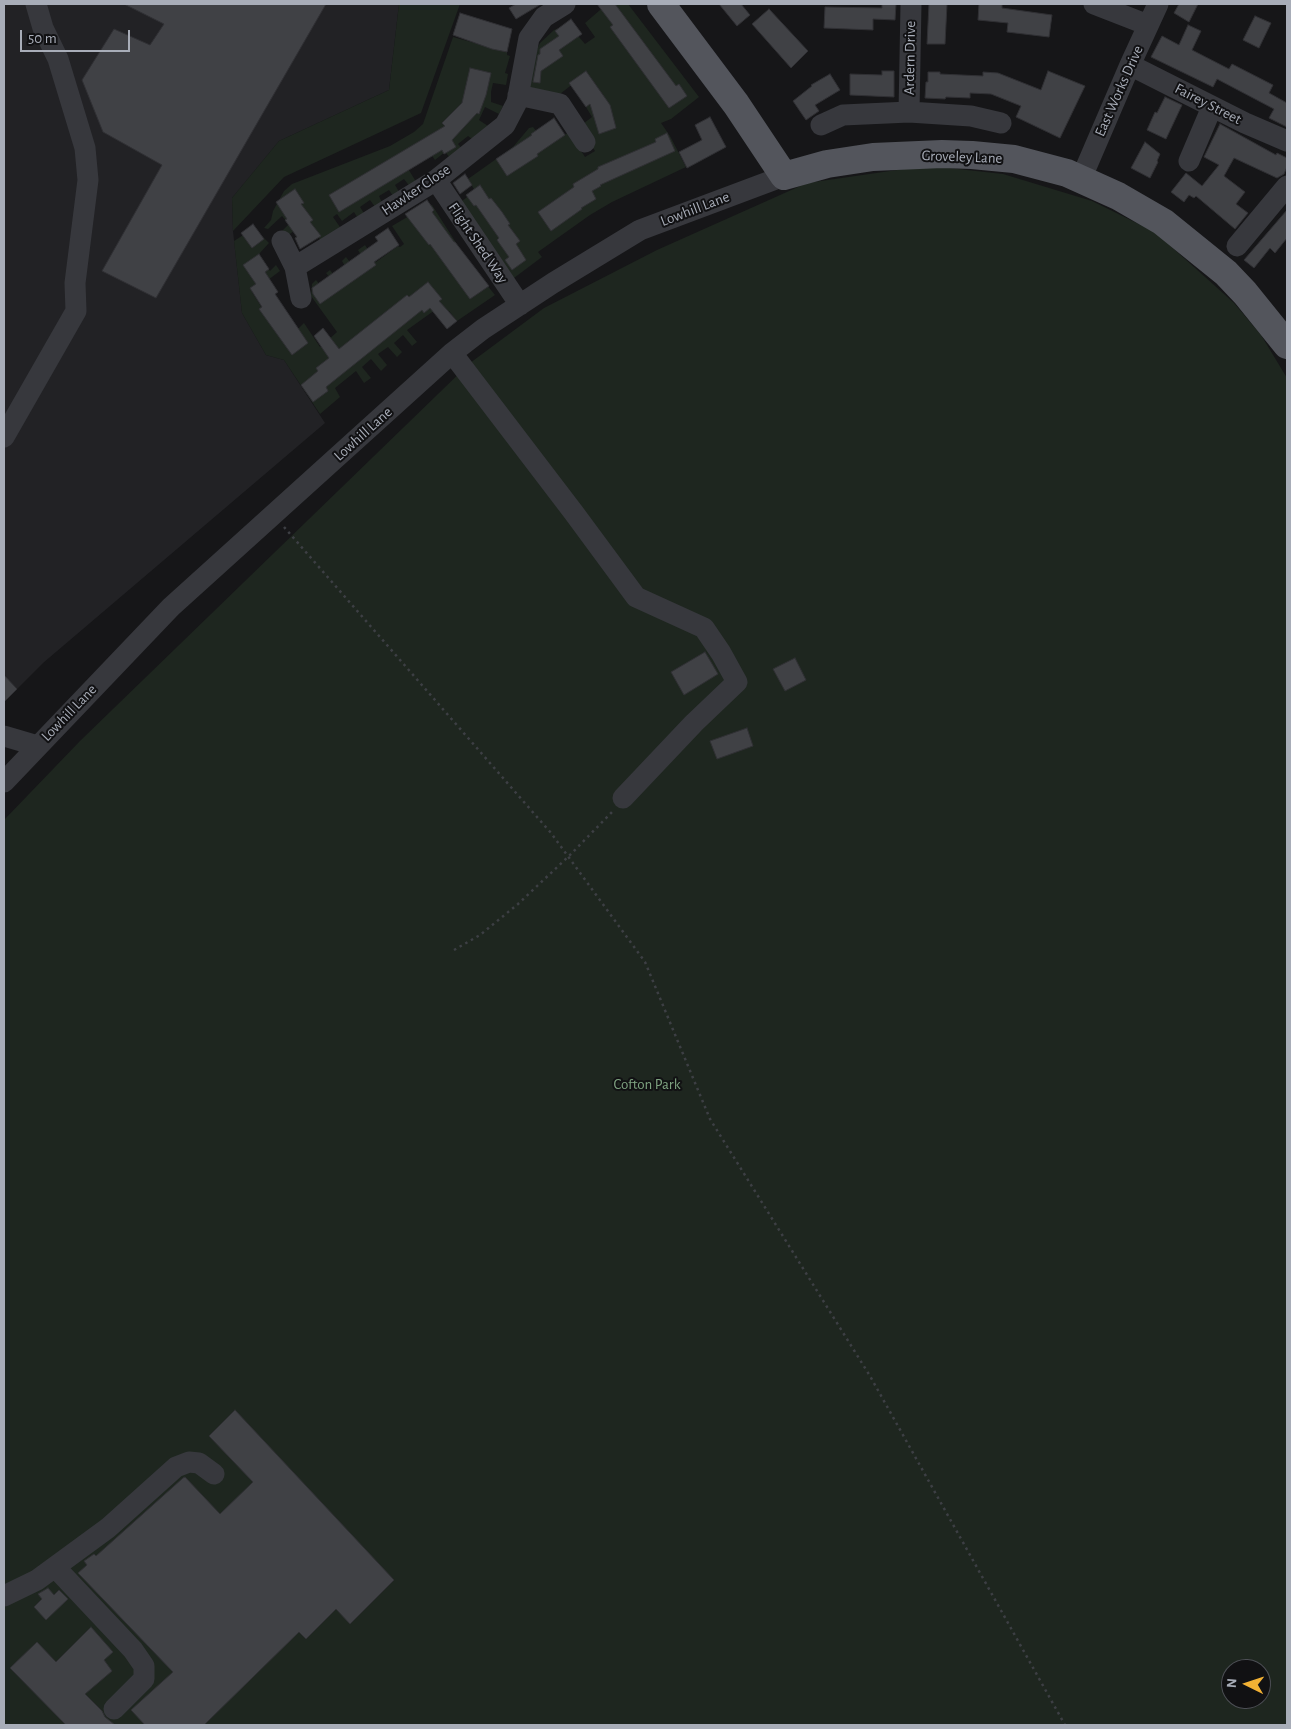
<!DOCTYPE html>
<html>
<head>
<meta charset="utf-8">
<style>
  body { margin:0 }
  #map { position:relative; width:1291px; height:1729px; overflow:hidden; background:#161618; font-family:"Alegreya Sans",sans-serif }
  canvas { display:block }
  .frame { position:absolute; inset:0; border:5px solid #a8adb8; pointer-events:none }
  .north { position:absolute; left:1221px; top:1659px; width:50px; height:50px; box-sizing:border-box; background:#111113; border:1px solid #4d4f55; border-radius:50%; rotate:274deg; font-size:14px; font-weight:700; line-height:20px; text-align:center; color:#a8adb8 }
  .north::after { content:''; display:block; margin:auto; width:18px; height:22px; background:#f2b134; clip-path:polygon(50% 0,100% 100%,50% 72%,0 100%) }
  .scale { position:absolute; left:20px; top:30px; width:110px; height:22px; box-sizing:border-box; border:2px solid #a8adb8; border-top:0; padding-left:6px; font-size:15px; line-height:18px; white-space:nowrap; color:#a8adb8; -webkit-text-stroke:4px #111113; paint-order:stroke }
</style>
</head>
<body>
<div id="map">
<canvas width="1291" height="1729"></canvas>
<div class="frame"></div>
<div class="north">N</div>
<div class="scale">50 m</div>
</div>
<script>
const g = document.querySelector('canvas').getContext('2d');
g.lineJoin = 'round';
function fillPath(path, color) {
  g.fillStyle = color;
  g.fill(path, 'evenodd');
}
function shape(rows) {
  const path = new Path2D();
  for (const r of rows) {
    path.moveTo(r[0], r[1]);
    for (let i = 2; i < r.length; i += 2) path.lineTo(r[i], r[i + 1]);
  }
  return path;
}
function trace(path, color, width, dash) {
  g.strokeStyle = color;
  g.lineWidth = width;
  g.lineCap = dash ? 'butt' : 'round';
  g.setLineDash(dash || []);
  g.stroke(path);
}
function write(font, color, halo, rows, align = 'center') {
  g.font = font + ' "Alegreya Sans",sans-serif';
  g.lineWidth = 4;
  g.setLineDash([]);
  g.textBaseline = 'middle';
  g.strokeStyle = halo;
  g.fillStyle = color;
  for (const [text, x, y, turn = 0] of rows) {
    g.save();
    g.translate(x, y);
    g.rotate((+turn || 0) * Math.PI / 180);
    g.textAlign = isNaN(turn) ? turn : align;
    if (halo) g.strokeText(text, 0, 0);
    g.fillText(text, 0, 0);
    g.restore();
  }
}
const built = shape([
  [4,4,399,4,389,90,279,141,232,198,233,231,242,313,266,355,284,360,325,423,43,663,4,702]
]);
const green = shape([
  [399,4,460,4,421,113,284,177,233,231,232,198,279,141,389,90],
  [607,4,628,4,699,97,671,119,661,123,670,136,686,167,612,202,590,215,538,252,542,257,510,281,458,204,475,191,468,179,513,147,529,128,533,127,548,146,569,132,585,157,595,151,579,127,592,117,586,107,603,95,586,71,583,76,560,94,528,90,532,59,540,43,554,30,568,24,585,44,595,37,585,23],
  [453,37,507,52,507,55,510,56,505,73,508,74,506,85,493,83,491,92,491,102,503,106,499,114,485,107,479,120,494,130,479,144,468,136,458,144,465,152,453,161,445,152,435,160,425,146,404,162,418,185,411,188,404,179,395,185,401,195,395,199,389,190,379,196,384,207,378,211,370,200,360,207,367,218,361,223,354,212,342,221,337,214,333,217,340,227,324,244,306,222,283,239,280,233,289,224,282,216,268,229,264,228,271,220,273,211,284,191,292,184,390,146,414,132,423,124],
  [940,167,1003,174,1092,201,1155,232,1234,303,1261,335,1287,378,1287,1725,4,1725,4,820,80,741,470,363,544,308,657,250,807,183,904,169],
  [1231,1669,1261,1669,1261,1699,1231,1699],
  [432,205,467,260,495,295,457,321,449,311,441,317,435,310,407,330,417,342,412,346,403,335,394,343,402,352,397,357,388,347,378,354,387,365,381,371,371,359,362,367,371,378,364,383,356,371,335,388,340,397,320,414,284,360,266,355,242,313,234,241,254,228,269,243,259,254,270,271,276,265,280,271,252,292,284,343,304,323,320,347,337,332,311,296,312,284,316,280,321,286,330,278,326,273,330,270,337,279,346,268,342,261,346,257,353,266,362,257,358,250,365,245,376,262,398,246,400,247,404,244,392,226,426,206]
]);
const building = shape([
  [124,4,326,4,156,298,102,271,162,165,103,132,82,80,114,29,150,45,164,24,124,4],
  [516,4,541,4,516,19,509,8,516,4],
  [597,4,615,4,676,86,679,84,687,96,669,108,610,27,613,25,597,4],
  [719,4,741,4,750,15,737,26,719,4],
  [882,4,896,4,895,20,873,19,873,30,824,28,825,7,882,8,882,4],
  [929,4,947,4,945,44,927,44,929,4],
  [979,4,1002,4,1002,8,1052,15,1049,37,1007,32,1008,23,978,20,979,4],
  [1179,4,1198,4,1189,22,1174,13,1179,4],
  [769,9,808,51,791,68,752,24,769,9],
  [460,13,512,29,507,52,492,49,453,35,460,13],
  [1255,16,1271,23,1259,48,1243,40,1255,16],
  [571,19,582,34,559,50,563,56,541,71,540,83,533,82,538,55,540,54,540,49,559,36,555,31,571,19],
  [1188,25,1201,31,1192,50,1229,69,1232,64,1273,85,1269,93,1287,103,1287,127,1269,118,1274,109,1217,79,1213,87,1151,57,1162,36,1179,45,1188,25],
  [470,68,491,73,486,95,479,114,477,113,452,140,456,147,444,154,442,150,339,212,329,195,445,126,442,123,462,103,470,68],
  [586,71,610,105,616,128,599,134,590,104,586,107,569,83,586,71],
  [882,71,894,71,894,97,850,95,850,74,882,75,882,71],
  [1048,71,1085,86,1060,138,1016,117,1021,106,991,94,970,93,970,98,946,97,945,99,925,98,926,82,928,82,928,72,940,72,940,74,983,76,983,72,998,73,1041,90,1048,71],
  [830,74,840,90,815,105,819,111,806,120,793,101,812,86,811,85,830,74],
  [1165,97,1182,105,1166,139,1147,130,1155,112,1157,113,1165,97],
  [710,117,726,147,687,168,679,152,702,140,695,125,710,117],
  [554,118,565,135,537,154,538,156,507,176,496,159,532,135,531,134,554,118],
  [1220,124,1276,155,1277,153,1287,158,1287,167,1284,174,1277,178,1234,158,1224,176,1245,192,1236,204,1248,213,1235,229,1196,196,1194,198,1189,195,1184,202,1171,192,1186,173,1202,186,1219,165,1204,157,1220,124],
  [667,133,675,151,600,185,601,186,592,191,596,199,581,208,582,209,551,231,538,212,574,187,573,184,598,169,598,167,656,142,655,139,667,133],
  [1145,142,1160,154,1157,161,1158,162,1150,178,1131,168,1145,142],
  [465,174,472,185,460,194,453,183,465,174],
  [480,185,489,199,491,198,502,212,510,224,508,225,520,241,516,244,526,260,512,270,505,260,509,257,497,240,499,238,476,205,474,206,466,195,480,185],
  [295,189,304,203,301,204,313,220,310,222,321,236,300,249,295,238,297,237,285,220,287,219,276,202,295,189],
  [427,200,434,210,432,212,454,242,455,242,489,286,470,299,430,244,429,245,405,214,427,200],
  [1287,210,1287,238,1275,253,1270,248,1254,268,1244,260,1287,210],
  [253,224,264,239,252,248,241,233,253,224],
  [388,228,399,245,374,262,376,265,320,304,313,294,312,288,378,241,375,237,388,228],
  [259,254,269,269,265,272,278,292,275,294,308,343,292,355,259,309,262,307,250,288,256,284,243,265,259,254],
  [428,282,442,299,439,301,457,321,447,329,430,308,424,313,422,310,326,387,328,391,313,402,301,385,318,371,316,368,329,358,314,336,323,328,339,349,407,295,409,297,428,282],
  [705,652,718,674,684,695,671,672,705,652],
  [795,658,806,680,785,691,773,669,795,658],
  [4,675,17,689,4,702,4,675],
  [747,728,753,746,717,759,710,741,747,728],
  [235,1410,394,1580,350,1624,336,1609,306,1639,299,1632,204,1725,145,1725,131,1710,173,1672,78,1573,87,1565,84,1561,94,1554,96,1556,183,1478,185,1477,220,1514,253,1482,209,1436,235,1410],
  [48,1588,54,1595,59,1590,68,1599,46,1620,34,1607,42,1599,38,1594,48,1588],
  [91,1627,113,1652,104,1660,112,1671,85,1694,102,1711,105,1717,115,1725,66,1725,10,1668,37,1642,56,1662,91,1627]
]);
const path = shape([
  [284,527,551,833,645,962,710,1119,870,1376,1065,1725],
  [454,950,480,935,518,904,569,856,612,812]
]);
const minor = shape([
  [1094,4,1148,25],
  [1130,65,1245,123,1287,141],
  [518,95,560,104,585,142],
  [909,112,911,4],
  [821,125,843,115,909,112,971,116,1001,123],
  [1189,161,1212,107],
  [1081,179,1130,65,1158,4],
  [436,180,520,305],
  [282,241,295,267,301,298],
  [1237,246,1287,186],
  [295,267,436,180,505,125,517,102,529,38,544,17,565,4],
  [452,353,574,513,636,597,704,628,721,653,737,682,694,723,623,798],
  [4,437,76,311,75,283,88,180,85,148,58,59,43,28,36,4],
  [4,736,38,746],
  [4,782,171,607,452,353,483,329,553,283,640,230,784,176],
  [55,1567,133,1650,144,1666,144,1679,114,1709],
  [4,1596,37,1580,108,1528,176,1467,189,1462,199,1463,214,1474]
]);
const major = shape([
  [661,4,736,104,784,176,827,164,873,157,942,154,972,155,1014,159,1067,173,1118,196,1163,222,1226,273,1245,293,1287,345]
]);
const streetNames = [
  ["Ardern Drive",910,58,-89],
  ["East Works Drive",1119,91,-66],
  ["Fairey Street",1208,104,27],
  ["Groveley Lane",962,157,2],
  ["Hawker Close",416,190,-34],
  ["Lowhill Lane",695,209,-21],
  ["Flight Shed Way",478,243,56],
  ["Lowhill Lane",363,434,-42],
  ["Lowhill Lane",69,713,-46]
];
const parkNames = [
  ["Cofton Park",647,1084]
];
fillPath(built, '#222225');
fillPath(green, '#1e261f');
fillPath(building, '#404145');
trace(building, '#303034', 1);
trace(path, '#3d3f44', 2.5, [2.5, 4]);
trace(minor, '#37383d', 21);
trace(major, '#53555c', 28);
write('15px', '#a8adb8', '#111113', streetNames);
write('15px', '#7fa381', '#111113', parkNames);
</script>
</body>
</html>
